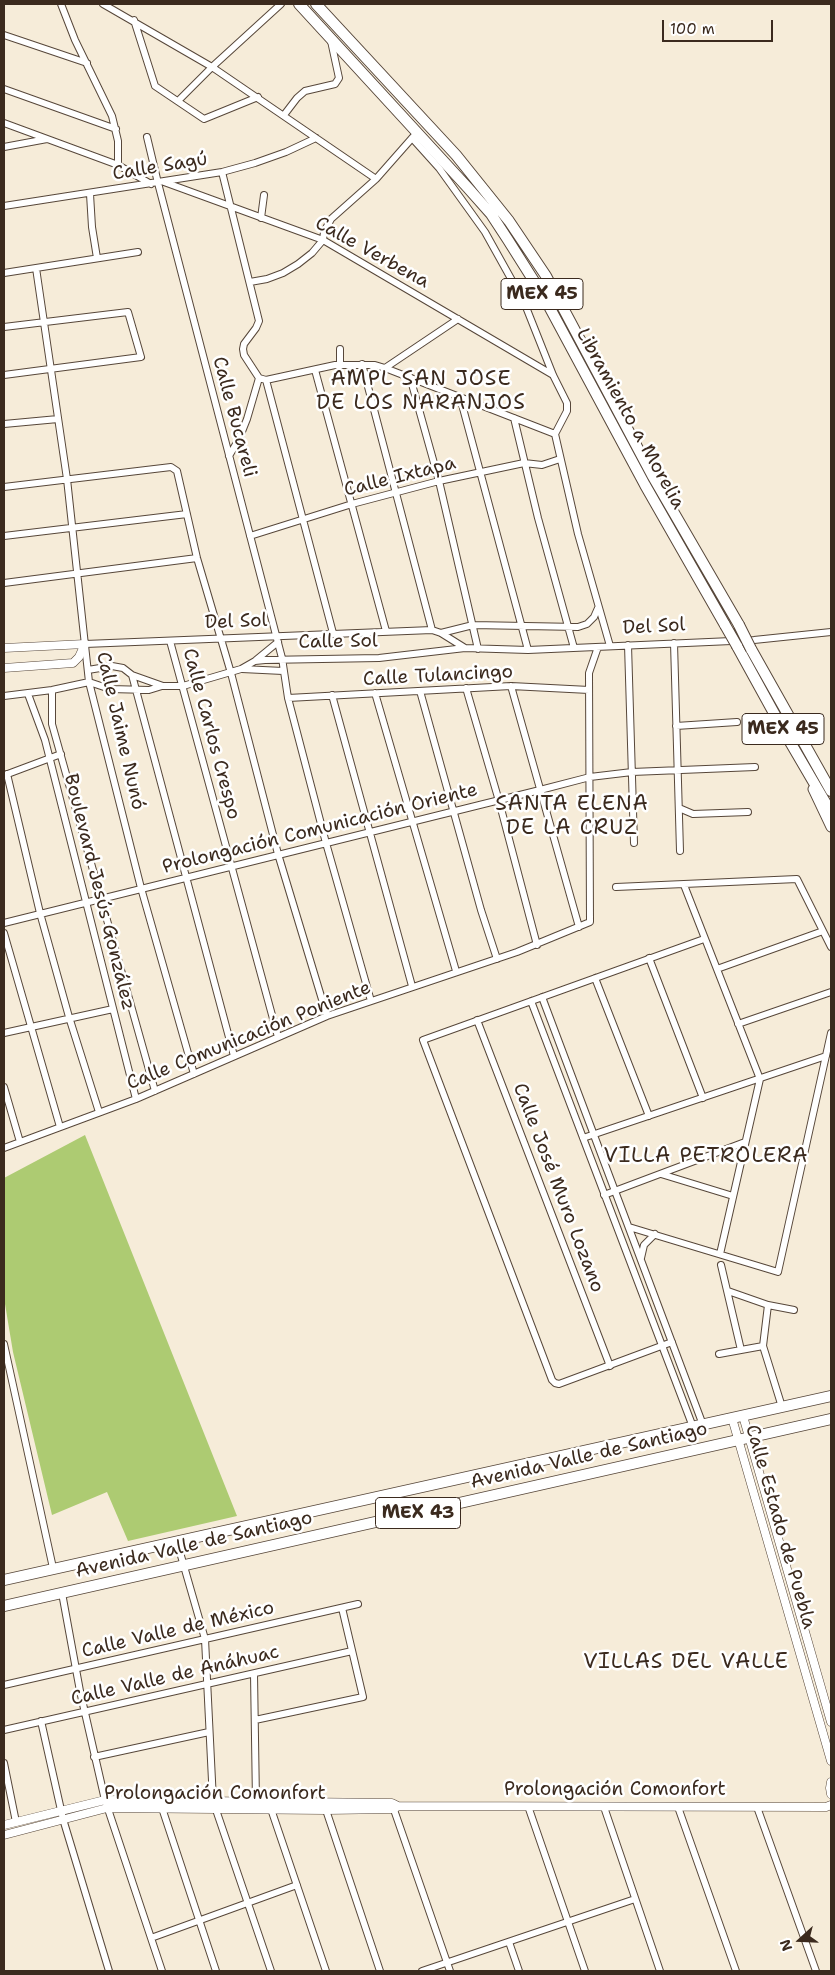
<!DOCTYPE html>
<html>
<head>
<meta charset="utf-8">
<style>
  body { margin:0 }
  #map { position:relative; width:835px; height:1975px; overflow:hidden; background:#f6ecd9; font-family:"Shantell Sans",sans-serif }
  canvas { display:block }
  .frame { position:absolute; inset:0; border:5px solid #3b2a1e; pointer-events:none }
  .north { position:absolute; left:775px; top:1915px; width:50px; height:50px; -webkit-text-stroke:4px #fff; paint-order:stroke; rotate:250deg; font-size:14px; font-weight:700; line-height:20px; text-align:center; color:#3b2a1e }
  .north::after { content:''; display:block; margin:auto; width:18px; height:22px; background:#3b2a1e; clip-path:polygon(50% 0,100% 100%,50% 72%,0 100%) }
  .scale { position:absolute; left:662px; top:20px; width:111px; height:22px; box-sizing:border-box; border:2px solid #3b2a1e; border-top:0; padding-left:6px; font-size:15px; line-height:18px; white-space:nowrap; color:#3b2a1e; -webkit-text-stroke:4px #fff; paint-order:stroke }
</style>
</head>
<body>
<div id="map">
<canvas width="835" height="1975"></canvas>
<div class="frame"></div>
<div class="north">N</div>
<div class="scale">100 m</div>
</div>
<script>
const g = document.querySelector('canvas').getContext('2d');
g.lineJoin = 'round';
function fillPath(path, color) {
  g.fillStyle = color;
  g.fill(path, 'evenodd');
}
function shape(rows) {
  const path = new Path2D();
  for (const r of rows) {
    path.moveTo(r[0], r[1]);
    for (let i = 2; i < r.length; i += 2) path.lineTo(r[i], r[i + 1]);
  }
  return path;
}
function trace(path, color, width, dash) {
  g.strokeStyle = color;
  g.lineWidth = width;
  g.lineCap = dash ? 'butt' : 'round';
  g.setLineDash(dash || []);
  g.stroke(path);
}
function write(font, color, halo, rows, align = 'center') {
  g.font = font + ' "Shantell Sans",sans-serif';
  g.lineWidth = 5;
  g.setLineDash([]);
  g.textBaseline = 'middle';
  g.strokeStyle = halo;
  g.fillStyle = color;
  for (const [text, x, y, turn = 0] of rows) {
    g.save();
    g.translate(x, y);
    g.rotate((+turn || 0) * Math.PI / 180);
    g.textAlign = isNaN(turn) ? turn : align;
    if (halo) g.strokeText(text, 0, 0);
    g.fillText(text, 0, 0);
    g.restore();
  }
}
const green = shape([
  [85,1135,237,1516,128,1541,107,1492,52,1515,13,1352,4,1298,4,1178]
]);
const minor = shape([
  [61,4,75,40,112,116,118,141,118,165],
  [103,4,212,67,376,179],
  [134,20,155,86,204,119,258,97],
  [4,35,87,63],
  [4,89,116,129],
  [178,101,212,67,281,4],
  [284,115,297,98,305,91,335,84,339,78,331,41],
  [4,123,118,165,151,184],
  [147,137,158,183,282,658,288,698,326,843,371,1001],
  [412,138,439,168,485,232,524,302,553,375,567,403,567,411,555,434],
  [4,147,47,139],
  [222,172,259,321,256,328,244,344,243,349,244,355,259,378,247,419,239,439,229,456],
  [164,182,323,240,553,375],
  [90,194,92,227,97,258],
  [4,206,222,172,255,163,286,152,316,138],
  [261,218,264,195],
  [36,268,67,479,89,682,141,888,194,1074],
  [4,273,138,252],
  [250,282,267,279,283,273,298,264,312,253,323,240,324,232,331,219,376,179,413,137],
  [4,327,128,312,141,357,4,375],
  [362,364,432,630],
  [340,365,340,349],
  [385,368,458,319],
  [315,370,386,631],
  [410,377,439,481,478,649],
  [259,378,266,380,335,365,375,365,385,368,555,434],
  [266,380,333,633],
  [460,397,528,650],
  [514,418,538,518,574,648],
  [4,424,58,419],
  [555,434,578,534,610,646],
  [4,487,171,467,177,471,197,558,231,673,278,854,327,1016],
  [4,536,187,514],
  [250,536,352,504,439,481,524,463,542,465,560,459],
  [4,583,197,558],
  [441,633,473,625,578,627,587,624,594,617,598,608],
  [170,641,278,1037],
  [674,643,680,851],
  [85,644,432,630,441,633,465,648],
  [628,645,634,843],
  [256,660,278,642],
  [242,669,283,671],
  [88,670,112,666,123,668,132,675,163,686,183,686,241,669,255,661,265,660,379,658,465,648,528,650,754,640,831,632],
  [132,675,234,1056],
  [511,686,579,927],
  [466,688,499,801,537,945],
  [52,690,52,724,155,1091],
  [420,691,481,910,497,959],
  [375,693,456,971],
  [28,694,45,740,136,1099],
  [332,695,412,986],
  [4,696,52,690,89,682,110,689,149,690,162,686],
  [288,698,511,686,589,690],
  [676,726,737,722],
  [7,774,40,913,69,1017,99,1112],
  [5,775,61,754],
  [679,808,693,814,748,812],
  [684,885,760,1079,720,1254],
  [616,887,797,879,831,947],
  [4,923,540,790,590,777,632,772,755,767],
  [4,933,60,1127],
  [649,958,703,1098],
  [717,969,823,931],
  [595,978,649,1116],
  [542,997,703,1425],
  [531,1001,693,1427],
  [477,1020,610,1366],
  [738,1024,831,992],
  [4,1033,113,1009],
  [4,1087,20,1142],
  [583,1138,826,1056],
  [4,1148,136,1099,327,1016,517,952,590,922,589,673,598,647],
  [661,1174,733,1196],
  [604,1195,745,1142],
  [629,1227,778,1272,831,1033],
  [641,1258,644,1245,655,1234],
  [721,1265,741,1350],
  [728,1291,768,1305,794,1310],
  [768,1305,763,1346,782,1407],
  [672,1342,559,1384,555,1383,552,1380,423,1040,704,939],
  [4,1344,53,1568],
  [719,1354,763,1346],
  [177,1542,205,1639,213,1801,271,1971],
  [62,1593,80,1691,105,1800,162,1971],
  [254,1674,256,1802],
  [4,1685,358,1604],
  [255,1720,363,1697,342,1608],
  [41,1721,63,1819,109,1971],
  [4,1730,352,1651],
  [94,1757,209,1732],
  [4,1763,16,1822],
  [392,1804,450,1971],
  [528,1806,585,1971],
  [604,1807,660,1971],
  [678,1807,736,1971],
  [757,1807,816,1971],
  [162,1808,216,1971],
  [271,1809,326,1971],
  [326,1810,380,1971],
  [151,1938,297,1885],
  [509,1942,519,1971],
  [422,1971,635,1899]
]);
const tertiary = shape([
  [4,648,85,644,79,657,73,663,4,668],
  [743,1416,831,1722],
  [732,1418,831,1761],
  [831,1782,830,1788,831,1794],
  [4,1825,105,1800,392,1803,398,1806],
  [4,1835,107,1808,326,1810,394,1809,398,1806,826,1807,831,1805]
]);
const secondary = shape([
  [813,789,831,827]
]);
const primary = shape([
  [4,1580,831,1396],
  [4,1606,831,1419]
]);
const trunk = shape([
  [299,4,468,188,491,214,508,240,544,297,645,485,725,625],
  [316,4,456,155,509,221,546,276,652,475,739,625],
  [737,646,786,735,831,812],
  [751,649,831,791]
]);
const trunkBridge = shape([
  [725,625,737,646],
  [739,625,751,649]
]);
const shields = [
  [542,294,82],
  [783,729,82],
  [418,1513,85]
];
const shieldNames = [
  ["MEX 45",542,294],
  ["MEX 45",783,729],
  ["MEX 43",418,1513]
];
const streetNames = [
  ["Calle Sagú",160,167,-9],
  ["Calle Verbena",372,253,29],
  ["Calle Bucareli",234,417,75],
  ["Libramiento a Morelia",630,419,61],
  ["Calle Ixtapa",400,477,-14],
  ["Del Sol",236,622,-2],
  ["Del Sol",654,627,-3],
  ["Calle Sol",338,642,-1],
  ["Calle Tulancingo",438,676,-3],
  ["Calle Jaime Nunó",120,731,77],
  ["Calle Carlos Crespo",211,734,75],
  ["Prolongación Comunicación Oriente",320,829,-14],
  ["Boulevard Jesús González",99,892,76],
  ["Calle Comunicación Poniente",249,1036,-22],
  ["Calle José Muro Lozano",558,1188,69],
  ["Avenida Valle de Santiago",589,1456,-13],
  ["Calle Estado de Puebla",780,1527,74],
  ["Avenida Valle de Santiago",194,1545,-13],
  ["Calle Valle de México",178,1630,-13],
  ["Calle Valle de Anáhuac",175,1676,-13],
  ["Prolongación Comonfort",615,1790],
  ["Prolongación Comonfort",215,1794]
];
const quarterNames = [
  ["AMPL SAN JOSE",421,380],
  ["DE LOS NARANJOS",421,404],
  ["SANTA ELENA",572,805],
  ["DE LA CRUZ",572,829],
  ["VILLA PETROLERA",706,1157],
  ["VILLAS DEL VALLE",686,1663]
];
fillPath(green, '#adcb72');
trace(minor, '#57473a', 8);
trace(tertiary, '#57473a', 9);
trace(secondary, '#57473a', 11);
trace(primary, '#57473a', 12);
trace(trunk, '#57473a', 12);
trace(minor, '#fff', 6);
trace(tertiary, '#fff', 8);
trace(secondary, '#fff', 9);
trace(primary, '#fff', 10);
trace(trunk, '#fff', 10);
trace(trunkBridge, '#57473a', 12, []);
trace(trunkBridge, '#fff', 10);
for (const [x, y, w] of shields) {
  const box = new Path2D();
  box.roundRect(x - w / 2, y - 15.5, w, 31, 4);
  g.fillStyle = '#fff';
  g.fill(box);
  trace(box, '#3b2a1e', 1);
}
write('bold 18px', '#3b2a1e', null, shieldNames);
write('19px', '#3b2a1e', '#fff', streetNames);
g.letterSpacing = '1px';
write('21px', '#3b2a1e', '#fff', quarterNames);
g.letterSpacing = '0px';
</script>
</body>
</html>
